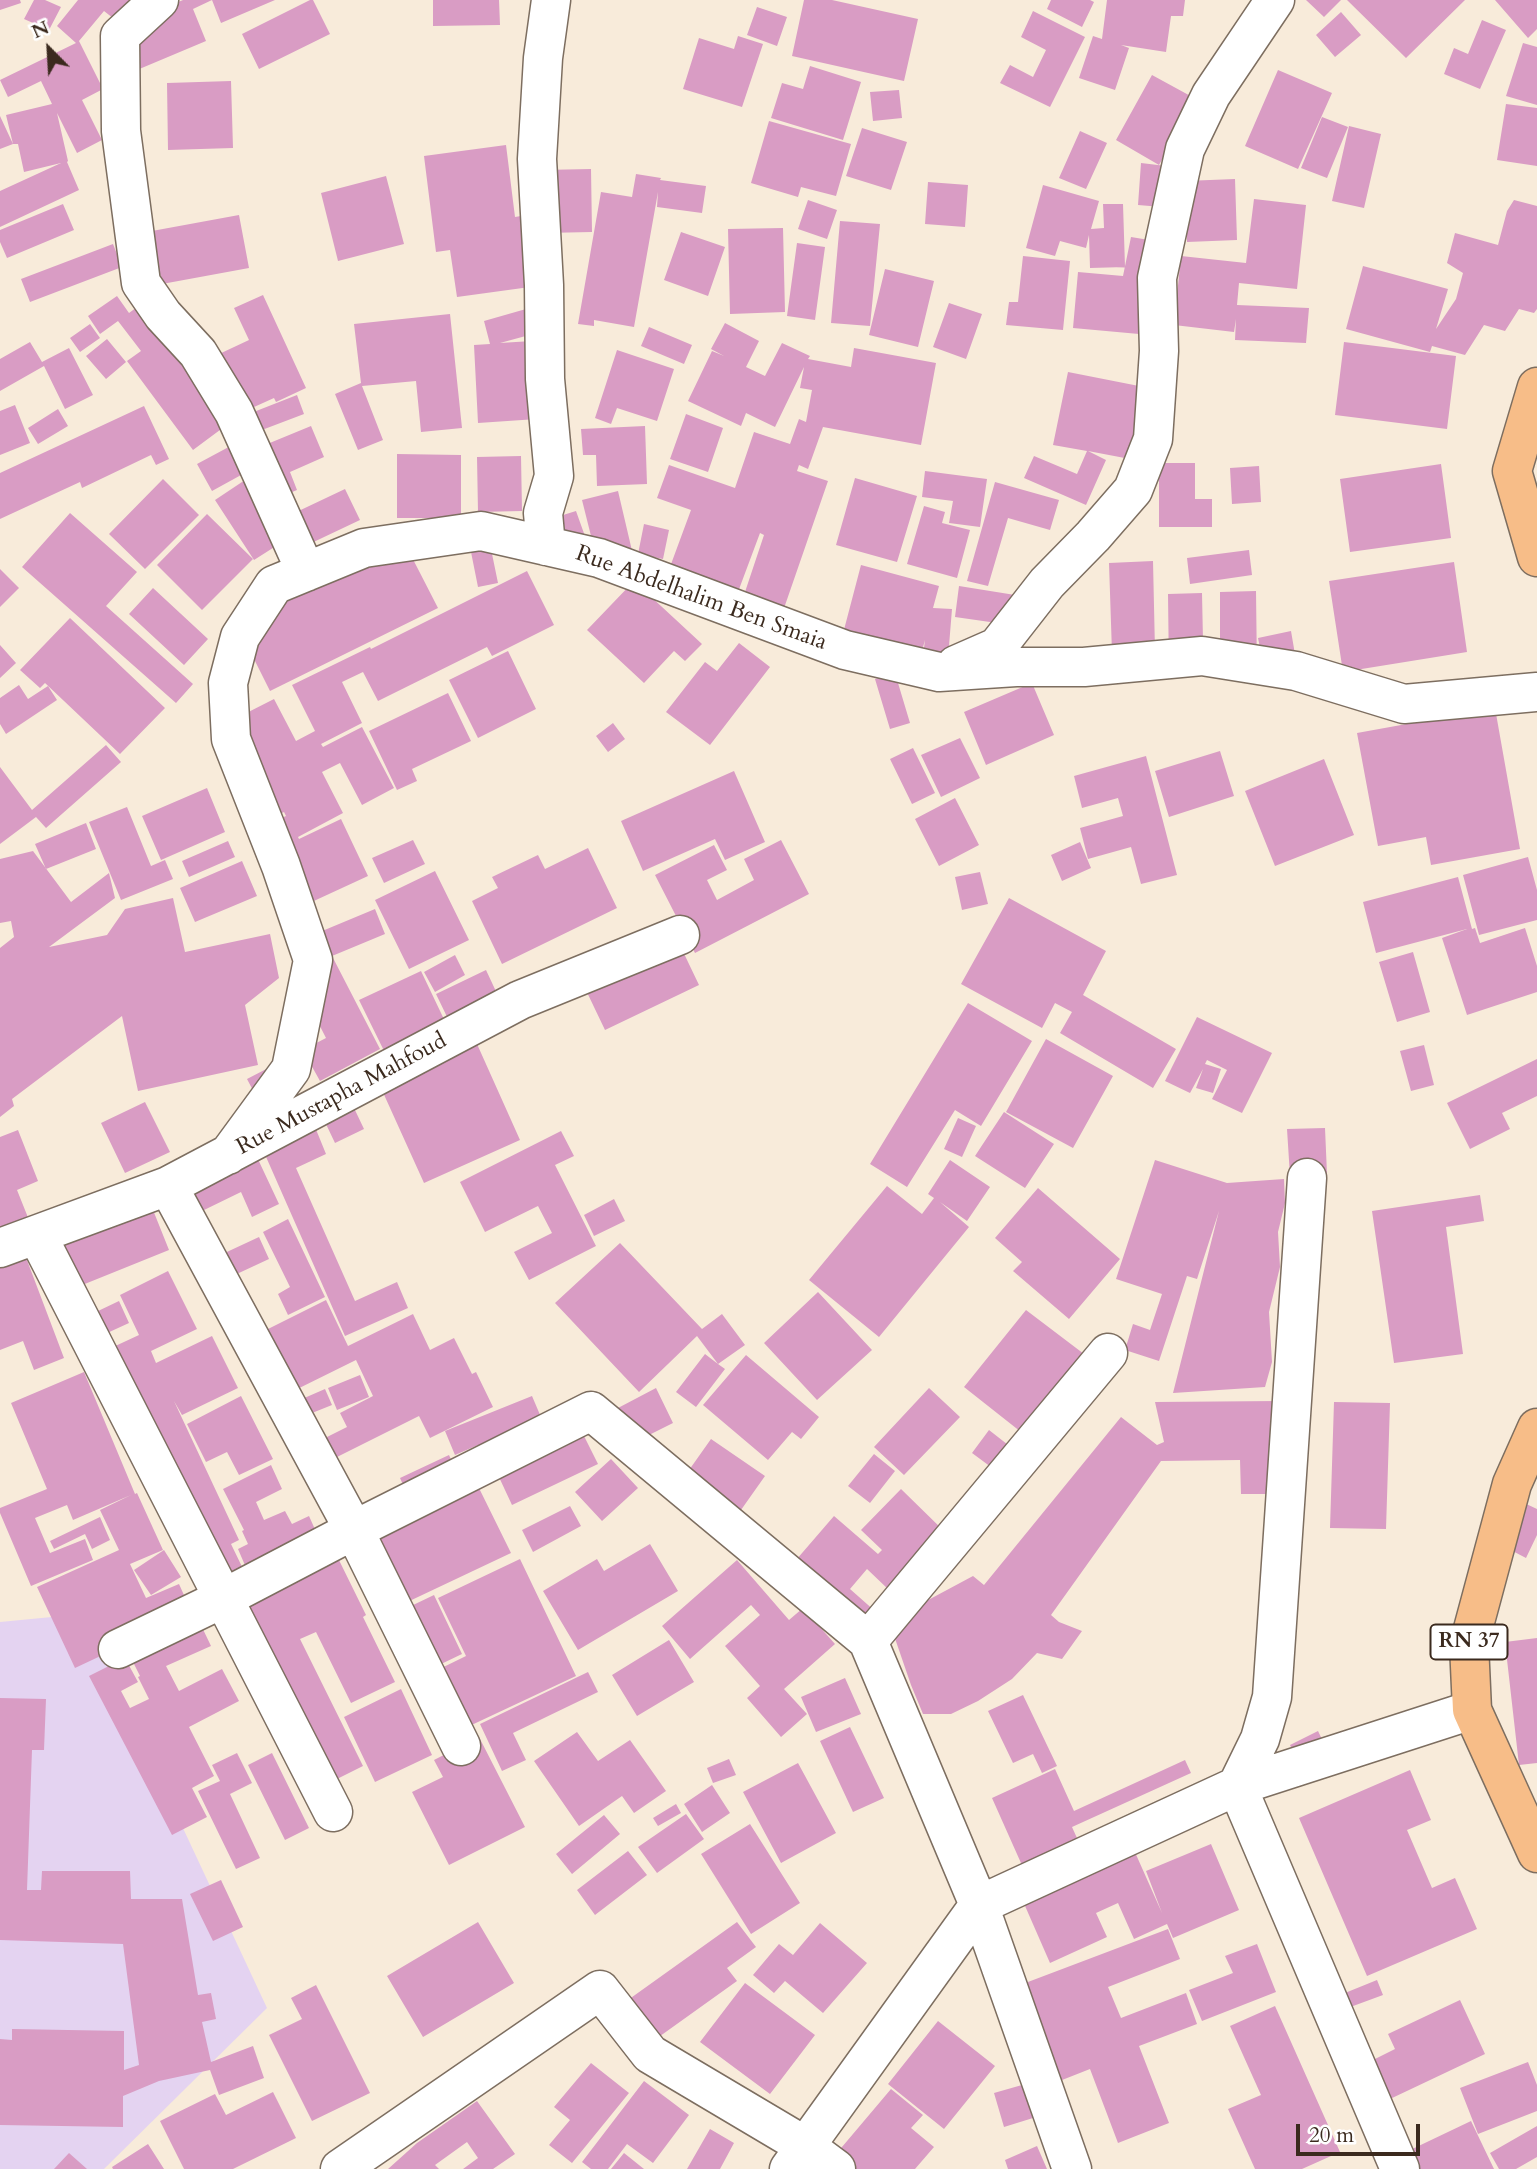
<!DOCTYPE html>
<html>
<head>
<meta charset="utf-8">
<style>
  body { margin:0 }
  #map { position:relative; width:1537px; height:2169px; overflow:hidden; background:#f8ebda; font-family:Cardo,serif }
  canvas { display:block }
  .north { position:absolute; left:14px; top:14px; width:70px; height:70px; -webkit-text-stroke:5px #fff; paint-order:stroke; rotate:336deg; font-size:19px; font-weight:700; line-height:28px; text-align:center; color:#3b2a1e }
  .north::after { content:''; display:block; margin:auto; width:24px; height:32px; background:#3b2a1e; clip-path:polygon(50% 0,100% 100%,50% 72%,0 100%) }
  .scale { position:absolute; left:1296px; top:2124px; width:124px; height:32px; box-sizing:border-box; border:4px solid #3b2a1e; border-top:0; padding-left:9px; font-size:21px; line-height:24px; white-space:nowrap; color:#3b2a1e; -webkit-text-stroke:5px #fff; paint-order:stroke }
</style>
</head>
<body>
<div id="map">
<canvas width="1537" height="2169"></canvas>
<div class="north">N</div>
<div class="scale">20 m</div>
</div>
<script>
const g = document.querySelector('canvas').getContext('2d');
g.lineJoin = 'round';
function fillPath(path, color) {
  g.fillStyle = color;
  g.fill(path, 'evenodd');
}
function shape(rows) {
  const path = new Path2D();
  for (const r of rows) {
    path.moveTo(r[0], r[1]);
    for (let i = 2; i < r.length; i += 2) path.lineTo(r[i], r[i + 1]);
  }
  return path;
}
function trace(path, color, width, dash) {
  g.strokeStyle = color;
  g.lineWidth = width;
  g.lineCap = dash ? 'butt' : 'round';
  g.setLineDash(dash || []);
  g.stroke(path);
}
function write(font, color, halo, rows, align = 'center') {
  g.font = font + ' Cardo,serif';
  g.lineWidth = 5;
  g.setLineDash([]);
  g.textBaseline = 'middle';
  g.strokeStyle = halo;
  g.fillStyle = color;
  for (const [text, x, y, turn = 0] of rows) {
    g.save();
    g.translate(x, y);
    g.rotate((+turn || 0) * Math.PI / 180);
    g.textAlign = isNaN(turn) ? turn : align;
    if (halo) g.strokeText(text, 0, 0);
    g.fillText(text, 0, 0);
    g.restore();
  }
}
const built = shape([
  [83,1614,267,2008,104,2169,0,2169,0,1622]
]);
const building = shape([
  [0,0,20,0,21,3,0,10],
  [34,0,45,0,61,7,49,30,24,19],
  [78,0,128,0,133,4,118,22,104,11,79,41,103,89,82,100,102,140,77,153,57,113,68,161,67,162,79,190,0,227,0,191,61,163,24,172,18,144,13,144,6,115,52,104,41,81,8,97,0,80,76,43,57,26],
  [183,0,275,0,221,23,212,0,193,9,206,41,137,70,120,27],
  [310,0,313,0,330,34,259,69,242,34],
  [433,0,499,0,500,25,433,26],
  [804,0,832,0,918,19,904,81,792,56],
  [1051,0,1090,0,1094,2,1082,27,1047,9],
  [1107,0,1185,0,1183,16,1171,16,1166,52,1121,45,1129,48,1115,90,1079,78,1093,36,1102,39],
  [1306,0,1341,0,1324,17],
  [1347,0,1465,0,1406,58],
  [1495,0,1537,0,1537,29,1528,38],
  [757,7,787,17,777,46,747,35],
  [1033,11,1085,37,1050,107,1000,83,1010,65,1033,77,1046,50,1021,37],
  [1341,12,1361,35,1335,57,1316,35],
  [1482,20,1506,30,1480,89,1444,74,1454,48,1468,54],
  [738,36,763,44,742,107,683,89,699,38,734,49],
  [1523,43,1537,47,1537,105,1506,96],
  [810,66,861,82,843,140,771,118,782,83,803,89],
  [1278,70,1332,93,1298,169,1245,146],
  [1152,75,1196,99,1159,165,1116,140],
  [231,81,233,148,168,150,167,83],
  [899,90,902,118,873,121,870,92],
  [1506,104,1537,108,1537,166,1497,160],
  [0,116,13,144,0,149],
  [1322,117,1348,127,1327,178,1301,168],
  [769,121,851,144,836,196,801,187,798,197,751,183],
  [1349,126,1381,134,1364,208,1332,201],
  [862,128,907,142,891,190,846,176],
  [1080,131,1107,143,1086,189,1059,178],
  [506,145,515,217,521,216,530,287,457,297,450,250,436,252,424,156],
  [1141,163,1166,166,1162,207,1138,205],
  [591,169,592,232,544,233,542,170],
  [636,174,661,178,660,180,706,186,702,213,657,207,658,192,634,327,594,320,594,326,578,324,601,192,632,197],
  [386,176,404,244,338,261,321,193],
  [1235,179,1237,240,1187,242,1185,181],
  [928,182,968,185,965,227,925,224],
  [1043,185,1099,201,1091,229,1104,228,1103,204,1123,204,1125,267,1090,268,1089,235,1086,248,1060,241,1055,256,1026,248],
  [1254,199,1306,205,1297,289,1239,283,1237,305,1309,308,1306,343,1235,340,1236,319,1234,332,1174,325,1181,256,1246,263],
  [808,200,837,210,827,239,798,229],
  [1514,200,1537,206,1537,309,1534,313,1519,309,1505,331,1484,325,1465,355,1432,346,1430,352,1346,329,1363,266,1448,289,1436,329,1456,299,1463,273,1447,263,1455,233,1498,245,1507,211],
  [63,204,74,230,7,258,0,242,0,230],
  [239,215,249,268,162,284,152,231],
  [840,221,880,224,870,326,831,323],
  [783,228,785,312,730,314,728,229],
  [681,232,725,247,708,296,664,280],
  [1131,237,1155,241,1139,334,1073,328,1078,272,1123,276],
  [797,243,825,247,815,320,787,316],
  [113,244,122,267,30,302,21,279],
  [1023,256,1070,261,1063,330,1006,325,1009,302,1018,302],
  [885,269,934,281,918,347,869,335],
  [263,295,306,388,276,402,274,398,243,412,217,355,249,340,234,308],
  [117,296,129,313,144,302,228,424,193,450,127,361,141,351,118,321,100,334,88,316],
  [949,303,982,314,966,359,933,347],
  [526,309,533,334,500,343,532,341,537,419,478,423,474,345,490,344,484,321],
  [450,314,462,428,421,432,416,381,362,386,383,440,358,450,335,394,361,383,354,324],
  [725,323,759,341,746,367,765,376,782,343,810,356,808,359,851,367,854,348,936,363,921,445,823,427,808,469,799,465,797,471,828,481,782,614,742,601,764,535,760,533,735,600,667,575,691,510,657,498,669,465,735,488,754,432,790,444,799,419,806,422,812,390,800,388,804,367,775,427,746,413,741,426,688,401,712,351,724,356,711,349],
  [90,324,100,338,80,352,70,338],
  [649,327,692,345,684,364,641,346],
  [107,339,126,362,106,379,86,356],
  [30,342,42,362,69,348,93,395,65,409,44,366,0,391,0,359],
  [1344,342,1456,356,1447,429,1335,415],
  [617,350,674,369,657,421,617,408,611,424,595,418],
  [1068,372,1144,387,1130,459,1088,451,1106,460,1086,505,1024,478,1034,456,1077,474,1087,451,1053,445],
  [297,395,304,414,254,433,246,415],
  [15,405,30,443,0,455,0,411],
  [144,406,169,459,156,465,151,455,82,488,80,482,0,519,0,473],
  [58,409,68,426,38,444,28,428],
  [686,414,723,428,708,472,670,459],
  [311,426,324,457,290,472,297,490,280,497,260,447],
  [645,426,647,484,597,486,596,455,583,455,581,429],
  [238,442,252,469,212,491,197,464],
  [397,454,461,455,461,518,397,518],
  [521,456,522,511,478,512,477,457],
  [1159,463,1195,463,1195,499,1212,499,1212,527,1159,527],
  [1441,464,1451,538,1350,552,1340,479],
  [1259,466,1261,502,1232,504,1230,468],
  [925,471,987,479,980,527,949,523,953,501,922,497],
  [248,478,287,539,254,560,215,500],
  [855,478,917,496,897,562,836,545],
  [163,479,199,515,145,569,109,534],
  [995,482,1059,500,1050,530,1008,518,988,586,967,581],
  [345,489,360,520,303,547,288,516],
  [618,491,633,555,598,564,582,500],
  [924,506,945,512,942,523,970,530,957,578,907,564],
  [576,511,586,539,556,549,547,520],
  [70,513,137,572,106,606,193,684,176,703,22,567],
  [207,514,253,559,202,610,157,565],
  [644,524,669,530,663,559,638,554],
  [400,534,438,608,270,691,233,617],
  [491,549,498,583,478,587,471,552],
  [1249,550,1252,575,1190,584,1187,558],
  [1153,561,1155,651,1112,653,1109,563],
  [1454,562,1467,652,1343,672,1329,581],
  [861,565,939,586,933,608,952,609,948,658,923,656,925,640,918,665,840,645],
  [0,569,19,588,0,607],
  [527,571,554,625,492,656,487,647,378,701,363,672,342,682,362,723,321,744,323,747,362,727,394,788,362,805,340,763,322,772,343,813,298,837,299,839,341,819,368,876,303,906,265,826,286,816,284,812,264,822,217,728,274,699,296,741,315,731,292,685,370,647,371,649],
  [634,581,702,644,685,661,674,651,644,683,587,630],
  [959,586,1015,595,1011,625,955,617],
  [153,588,208,639,184,665,129,614],
  [1256,591,1257,672,1169,674,1168,594,1202,593,1203,641,1220,640,1220,592],
  [70,618,165,708,120,754,45,683,40,688,20,670],
  [1291,631,1297,666,1265,672,1258,638],
  [739,643,770,667,710,745,666,712,705,662,717,671],
  [0,645,16,663,0,678],
  [508,651,536,709,478,738,449,680],
  [895,673,910,723,890,729,875,679],
  [1032,683,1054,735,986,765,964,712],
  [19,685,28,699,48,686,57,700,6,734,0,724,0,698],
  [448,693,471,741,412,769,417,781,397,790,369,731],
  [1495,708,1520,849,1431,865,1426,837,1378,846,1357,733],
  [613,723,625,739,608,752,596,736],
  [960,738,980,778,941,797,921,755],
  [106,745,121,762,46,828,36,817,0,844,0,767,32,810],
  [913,748,935,793,912,804,890,759],
  [1220,751,1234,796,1169,817,1155,771],
  [1146,756,1177,875,1141,884,1131,847,1088,859,1080,828,1123,816,1118,798,1082,808,1074,776],
  [1324,759,1354,835,1275,866,1245,791],
  [734,771,765,842,725,860,715,839,643,871,621,821],
  [207,788,225,832,161,860,142,816],
  [955,798,979,845,939,866,915,819],
  [127,807,151,866,165,860,173,879,121,900,89,822],
  [86,823,96,849,46,869,35,844],
  [413,840,425,864,384,883,372,858],
  [781,840,809,894,695,953,655,875,714,845,727,870,707,880,717,900,754,880,744,859],
  [228,841,235,857,189,877,182,861],
  [1080,842,1091,868,1062,881,1051,855],
  [588,848,617,908,502,964,472,901,498,888,492,877,538,855,545,869],
  [33,851,71,902,109,873,115,898,49,947,107,935,125,909,173,898,185,952,270,934,279,978,245,1005,258,1065,138,1091,122,1016,12,1099,14,1106,0,1117,0,948,14,937,11,921,0,923,0,859],
  [1528,857,1537,890,1537,920,1479,935,1463,875],
  [242,861,257,896,195,922,180,888],
  [435,871,469,940,409,969,375,900],
  [980,872,988,904,962,910,955,877],
  [1458,877,1472,929,1475,928,1480,943,1525,928,1537,966,1537,992,1467,1015,1442,938,1467,929,1376,953,1363,902],
  [1009,898,1106,951,1083,995,1176,1049,1153,1088,1060,1033,1072,1012,1055,1003,1042,1028,961,984],
  [375,909,385,934,332,956,380,1049,320,1081,310,1063,285,1076,298,1101,267,1117,247,1079,326,1038,293,973,303,939],
  [677,939,699,985,605,1030,583,984],
  [1413,952,1430,1012,1397,1022,1379,962],
  [455,955,465,975,435,992,424,972],
  [486,970,500,1000,450,1023,436,994],
  [421,971,451,1034,390,1063,359,1000],
  [968,1003,1032,1041,981,1126,955,1110,907,1187,870,1164],
  [1197,1017,1272,1053,1242,1113,1212,1099,1227,1070,1207,1060,1205,1064,1221,1069,1213,1093,1196,1088,1203,1069,1190,1093,1165,1081],
  [1046,1039,1113,1076,1073,1148,1006,1112],
  [477,1044,520,1140,424,1183,381,1088],
  [1424,1045,1434,1085,1411,1091,1400,1051],
  [1537,1059,1537,1096,1502,1113,1510,1129,1470,1149,1447,1103],
  [145,1102,170,1152,125,1173,101,1123],
  [354,1108,364,1129,335,1143,325,1122],
  [1004,1112,1054,1144,1025,1188,975,1156],
  [958,1118,976,1126,962,1157,944,1149],
  [315,1127,326,1154,296,1168,355,1301,397,1282,408,1308,345,1336,263,1150],
  [1325,1128,1327,1174,1290,1176,1287,1129],
  [18,1130,38,1181,17,1190,31,1225,0,1237,0,1137],
  [561,1131,574,1156,555,1165,596,1246,529,1280,514,1252,552,1233,538,1206,485,1232,460,1182],
  [256,1155,279,1204,252,1217,241,1192,202,1211,169,1197],
  [950,1160,990,1187,967,1221,940,1202,969,1227,879,1337,809,1280,887,1186,922,1214,934,1198,928,1194],
  [1155,1160,1227,1183,1284,1179,1285,1203,1278,1232,1280,1267,1269,1312,1272,1362,1265,1387,1173,1393,1219,1211,1197,1279,1187,1276,1159,1361,1125,1350,1133,1324,1150,1330,1162,1294,1116,1279],
  [1038,1188,1120,1259,1069,1319,1013,1271,1022,1262,995,1238],
  [1480,1195,1484,1221,1446,1227,1463,1354,1394,1363,1372,1211],
  [614,1199,625,1221,594,1236,584,1215],
  [151,1205,169,1250,55,1296,37,1251],
  [288,1219,325,1297,288,1315,278,1294,290,1287,263,1232],
  [259,1237,269,1259,211,1286,201,1264],
  [620,1243,702,1329,722,1314,745,1345,718,1364,725,1369,696,1407,676,1392,705,1354,718,1364,697,1336,639,1392,555,1303],
  [22,1247,64,1358,34,1370,23,1341,0,1350,0,1255],
  [168,1271,197,1329,151,1351,156,1363,212,1336,238,1388,182,1415,174,1401,239,1540,231,1544,247,1577,203,1598,75,1322,119,1301,129,1323,105,1334,111,1348,139,1335,120,1295],
  [818,1292,872,1350,817,1400,764,1343],
  [326,1300,348,1346,413,1314,430,1350,454,1338,472,1374,476,1372,493,1407,430,1438,419,1416,309,1471,299,1451,347,1427,340,1413,373,1396,356,1360,271,1402,242,1342],
  [1026,1310,1084,1354,1021,1432,964,1387],
  [746,1355,819,1417,801,1439,792,1432,768,1460,703,1405],
  [84,1372,135,1494,137,1493,163,1550,130,1564,146,1598,179,1584,192,1613,75,1668,37,1587,119,1550,100,1510,131,1495,73,1520,67,1505,35,1518,50,1553,85,1539,93,1560,31,1586,0,1513,0,1508,47,1489,11,1403],
  [360,1375,369,1397,337,1410,328,1388],
  [656,1388,673,1423,635,1442,618,1408],
  [929,1388,960,1417,904,1475,874,1447],
  [325,1389,332,1405,307,1415,279,1409],
  [241,1396,273,1459,239,1475,227,1452,206,1462,187,1424],
  [532,1396,552,1443,487,1469,478,1445,455,1455,445,1431],
  [1280,1401,1281,1494,1241,1494,1240,1460,1161,1461,1051,1615,1059,1622,1082,1631,1062,1659,1037,1653,1012,1679,978,1701,951,1714,923,1714,911,1685,889,1621,973,1576,984,1585,1121,1417,1157,1445,1164,1442,1155,1402],
  [1334,1402,1390,1403,1386,1529,1330,1528],
  [989,1430,1012,1448,995,1470,972,1453],
  [583,1434,598,1464,512,1505,498,1475],
  [711,1439,765,1476,724,1534,670,1497],
  [874,1454,895,1471,870,1503,848,1486],
  [449,1455,458,1475,409,1498,400,1478],
  [611,1459,638,1488,602,1521,575,1492],
  [271,1465,282,1489,256,1502,264,1520,285,1511,292,1524,309,1516,322,1545,250,1577,238,1549,248,1544,242,1531,244,1530,223,1489],
  [476,1482,511,1553,382,1614,348,1543],
  [901,1489,946,1533,889,1590,867,1569,850,1589,876,1612,861,1628,790,1567,834,1516,878,1554,882,1550,861,1530],
  [1522,1502,1537,1509,1537,1535,1526,1558,1501,1545],
  [570,1506,581,1526,533,1552,522,1530],
  [100,1517,110,1540,92,1549,85,1534,54,1549,50,1541],
  [650,1544,678,1591,578,1650,543,1591,597,1559,604,1571],
  [164,1550,181,1577,151,1595,134,1570],
  [335,1552,366,1615,363,1617,395,1682,351,1703,316,1632,300,1639,363,1766,305,1795,215,1613],
  [520,1559,576,1676,446,1737,419,1679,466,1656,438,1598],
  [737,1560,789,1620,803,1608,835,1644,784,1689,807,1714,781,1737,747,1698,760,1686,725,1646,760,1615,751,1605,690,1659,662,1626],
  [434,1595,462,1654,414,1677,386,1618],
  [199,1621,211,1646,166,1666,179,1691,222,1669,239,1701,189,1727,214,1776,192,1788,207,1817,172,1835,89,1676,125,1658,138,1682,121,1691,130,1708,149,1699,138,1677,140,1676,129,1654],
  [1537,1638,1537,1763,1519,1765,1505,1642],
  [669,1640,694,1682,637,1716,612,1675],
  [588,1672,598,1692,513,1733,526,1760,502,1771,480,1724],
  [845,1678,861,1714,816,1732,801,1697],
  [401,1689,432,1755,375,1782,344,1717],
  [1023,1695,1057,1766,1042,1773,1033,1754,1013,1763,988,1711],
  [0,1698,46,1699,44,1750,32,1750,27,1890,41,1890,42,1871,130,1871,131,1899,182,1899,198,1995,211,1993,216,2019,202,2022,211,2062,253,2046,264,2078,219,2095,210,2070,159,2081,123,2096,123,2127,0,2125,0,2039,12,2040,12,2029,124,2031,124,2070,139,2065,123,1944,0,1940],
  [850,1727,884,1798,853,1812,820,1741],
  [1318,1731,1330,1756,1302,1769,1290,1745],
  [577,1732,598,1761,630,1740,666,1791,634,1813,622,1796,579,1826,534,1761],
  [479,1737,525,1827,449,1865,412,1792,443,1777,434,1760],
  [237,1753,252,1783,230,1794,260,1858,236,1869,198,1791,220,1781,212,1765],
  [272,1753,309,1828,285,1840,248,1765],
  [729,1759,736,1775,713,1783,707,1768],
  [1185,1760,1191,1773,1072,1827,1081,1847,1025,1872,992,1798,1055,1769,1074,1811],
  [798,1763,836,1833,781,1863,743,1792],
  [1410,1770,1431,1820,1407,1830,1432,1888,1455,1878,1477,1929,1367,1976,1299,1818],
  [712,1785,730,1813,702,1832,684,1804],
  [676,1804,681,1813,658,1826,653,1818],
  [686,1814,704,1839,657,1873,638,1847],
  [604,1815,620,1834,572,1874,556,1854],
  [750,1824,800,1903,751,1934,701,1854],
  [1211,1844,1239,1910,1173,1938,1167,1924,1134,1939,1118,1903,1096,1913,1107,1937,1050,1963,1022,1899,1134,1850,1162,1913,1146,1871],
  [628,1851,647,1875,595,1915,577,1890],
  [221,1880,243,1927,213,1941,190,1894],
  [478,1922,514,1983,423,2037,387,1976],
  [737,1922,756,1947,727,1968,737,1981,649,2044,621,2005],
  [820,1923,867,1963,823,2013,785,1981,774,1993,753,1975,779,1944,793,1955],
  [1168,1929,1180,1959,1108,1987,1121,2018,1186,1993,1197,2024,1139,2046,1169,2123,1118,2143,1090,2069,1057,2082,1020,1985],
  [1257,1944,1276,1992,1202,2021,1189,1990,1233,1973,1225,1956],
  [1377,1980,1383,1995,1345,2009,1340,1995],
  [745,1983,815,2035,770,2094,700,2042],
  [316,1985,370,2093,312,2121,269,2035,302,2019,291,1998],
  [1460,2000,1485,2054,1390,2099,1371,2061,1395,2049,1388,2034],
  [1275,2006,1340,2152,1302,2169,1255,2169,1228,2109,1261,2095,1230,2026],
  [938,2021,995,2066,944,2129,888,2084],
  [1528,2062,1537,2085,1537,2111,1478,2134,1460,2088],
  [591,2063,629,2093,572,2163,549,2145,570,2120,554,2107],
  [644,2081,689,2115,653,2163,627,2144,608,2169,591,2169,582,2162],
  [1022,2085,1033,2118,1004,2127,994,2093],
  [891,2089,923,2115,911,2128,934,2147,915,2169,841,2169,831,2160],
  [273,2092,296,2138,233,2169,184,2169,160,2121,215,2094,226,2115],
  [477,2101,515,2154,493,2169,463,2169,478,2158,467,2142,435,2165,439,2169,388,2169,417,2143],
  [1471,2121,1494,2169,1414,2169,1406,2152],
  [1537,2126,1537,2157,1516,2169,1499,2169,1490,2153],
  [710,2129,734,2143,720,2169,687,2169],
  [148,2144,164,2169,113,2169,112,2167],
  [1037,2146,1047,2169,1008,2169,1005,2160],
  [69,2153,87,2169,54,2169],
  [624,2153,644,2169,611,2169]
]);
const minor = shape([
  [159,0,120,36,121,131,141,283,163,315,198,353,234,412,306,572],
  [546,546,543,513,554,476,545,379,544,285,537,159,543,58,551,0],
  [956,665,997,647,1047,583,1093,536,1133,490,1153,439,1159,351,1157,278,1185,149,1211,95,1275,0],
  [228,1155,291,1069,313,960,281,866,231,739,228,683,240,637,274,585,364,548,481,531,599,558,845,650,939,672,1016,667,1084,667,1202,656,1296,671,1404,704,1537,692],
  [168,1186,354,1530,461,1746],
  [37,1235,333,1812],
  [0,1248,168,1186,520,1000,680,935],
  [118,1649,224,1598,354,1530,591,1411,868,1641],
  [1237,1786,1260,1739,1272,1697,1307,1178],
  [1237,1786,1472,1710],
  [340,2169,600,1990,650,2054,805,2146,836,2169],
  [789,2169,979,1905,868,1641,1108,1353],
  [1072,2169,979,1905,1237,1786,1400,2169]
]);
const major = shape([
  [1537,387,1512,471,1537,557],
  [1537,1428,1512,1484,1469,1644,1472,1710,1537,1853]
]);
const shields = [
  [1469,1642,77]
];
const shieldNames = [
  ["RN 37",1469,1642]
];
const streetNames = [
  ["Rue Abdelhalim Ben Smaia",701,599,20],
  ["Rue Mustapha Mahfoud",342,1095,-28]
];
fillPath(built, '#e4d3f1');
fillPath(building, '#d99cc4');
trace(minor, '#7d6e60', 41);
trace(major, '#7d6e60', 41);
trace(minor, '#fff', 38);
trace(major, '#f7bd88', 38);
for (const [x, y, w] of shields) {
  const box = new Path2D();
  box.roundRect(x - w / 2, y - 17.5, w, 35, 5);
  g.fillStyle = '#fff';
  g.fill(box);
  trace(box, '#3b2a1e', 2);
}
write('bold 21px', '#3b2a1e', null, shieldNames);
write('23px', '#3b2a1e', '#fff', streetNames);
</script>
</body>
</html>
